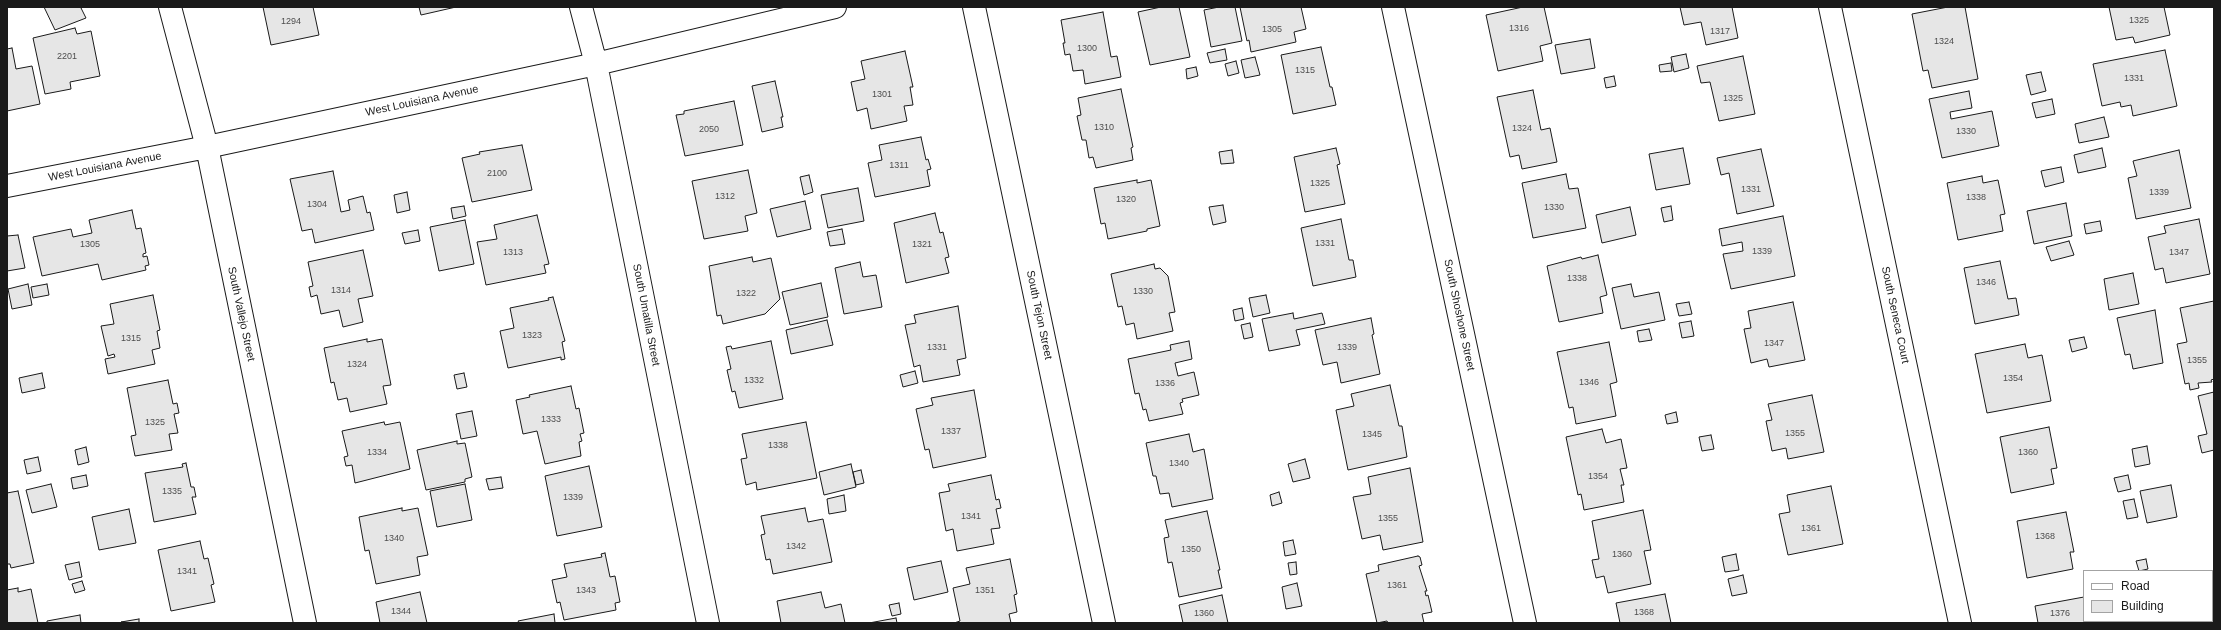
<!DOCTYPE html>
<html>
<head>
<meta charset="utf-8">
<style>
  body { margin:0 }
  #map { position:relative; width:2221px; height:630px; overflow:hidden; background:#fff; font-family:Helvetica,sans-serif }
  canvas { display:block }
  .frame { position:absolute; inset:0; border:8px solid #1a1a1a; pointer-events:none }
  .legend { position:absolute; left:2083px; top:570px; width:130px; height:52px; box-sizing:border-box; background:#fff; border:1px solid #a3a3a3; margin:0; padding:5px 7px; list-style:none; font-size:12px; color:#1a1a1a }
  .legend li { display:flex; align-items:center; gap:8px; height:20px }
  .legend b { width:20px; border:1px solid #a3a3a3 }
</style>
</head>
<body>
<div id="map">
<canvas width="2221" height="630"></canvas>
<div class="frame"></div>
<ul class="legend">
<li><b style="height:5px;background:#fff"></b>Road</li>
<li><b style="height:11px;background:#e6e6e6"></b>Building</li>
</ul>
</div>
<script>
const g = document.querySelector('canvas').getContext('2d');
g.lineJoin = 'round';
function fillPath(path, color) {
  g.fillStyle = color;
  g.fill(path, 'evenodd');
}
function shape(rows) {
  const path = new Path2D();
  for (const r of rows) {
    path.moveTo(r[0], r[1]);
    for (let i = 2; i < r.length; i += 2) path.lineTo(r[i], r[i + 1]);
  }
  return path;
}
function trace(path, color, width, dash) {
  g.strokeStyle = color;
  g.lineWidth = width;
  g.lineCap = dash ? 'butt' : 'round';
  g.setLineDash(dash || []);
  g.stroke(path);
}
function write(font, color, halo, rows, align = 'center') {
  g.font = font + ' Helvetica,sans-serif';
  g.lineWidth = 3;
  g.setLineDash([]);
  g.textBaseline = 'middle';
  g.strokeStyle = halo;
  g.fillStyle = color;
  for (const [text, x, y, turn = 0] of rows) {
    g.save();
    g.translate(x, y);
    g.rotate((+turn || 0) * Math.PI / 180);
    g.textAlign = isNaN(turn) ? turn : align;
    if (halo) g.strokeText(text, 0, 0);
    g.fillText(text, 0, 0);
    g.restore();
  }
}
const building = shape([
  [44,7,84,7,81,8,86,18,55,30,44,7],
  [263,7,313,7,319,35,271,45,263,7],
  [419,7,456,7,421,15,419,7],
  [1161,7,1179,7,1190,57,1150,65,1138,12,1161,7],
  [1219,7,1235,7,1242,41,1211,47,1204,10,1219,7],
  [1240,7,1301,7,1306,29,1294,32,1296,42,1251,52,1249,40,1247,41,1240,7],
  [1523,7,1544,7,1552,43,1540,46,1543,61,1498,71,1486,15,1523,7],
  [1680,7,1732,7,1738,38,1706,45,1701,22,1684,25,1680,7],
  [1948,7,1965,7,1978,79,1932,88,1928,70,1923,71,1912,14,1948,7],
  [2109,7,2164,7,2170,35,2135,43,2133,37,2116,40,2109,7],
  [1103,12,1111,57,1117,56,1121,77,1085,84,1083,70,1073,71,1070,54,1065,55,1063,43,1065,43,1061,20,1103,12],
  [75,28,77,34,91,31,100,76,70,82,71,89,45,94,33,38,75,28],
  [1590,39,1595,68,1561,74,1555,45,1590,39],
  [1321,47,1330,87,1332,87,1336,105,1293,114,1281,55,1321,47],
  [12,48,16,69,32,66,40,104,7,111,7,49,12,48],
  [1225,49,1227,60,1210,63,1207,53,1225,49],
  [2165,50,2177,106,2133,116,2131,105,2121,107,2120,102,2102,106,2093,64,2165,50],
  [905,51,913,87,910,87,913,105,904,106,907,121,871,129,867,108,857,111,851,82,865,79,861,61,905,51],
  [1686,54,1689,68,1674,72,1671,57,1686,54],
  [1743,56,1755,114,1719,121,1710,82,1701,83,1697,66,1743,56],
  [1255,57,1260,75,1245,78,1241,60,1255,57],
  [1236,61,1239,73,1228,76,1225,64,1236,61],
  [1671,63,1672,71,1660,72,1659,65,1671,63],
  [1196,67,1198,76,1187,79,1186,69,1196,67],
  [2041,72,2046,91,2031,95,2026,75,2041,72],
  [1614,76,1616,86,1606,88,1604,78,1614,76],
  [775,81,783,117,781,117,783,127,762,132,752,86,775,81],
  [1121,89,1133,147,1131,148,1133,160,1096,168,1093,157,1089,158,1086,140,1082,140,1077,116,1081,115,1078,98,1121,89],
  [1533,90,1541,130,1550,128,1557,162,1522,169,1519,155,1510,157,1497,97,1533,90],
  [1969,91,1972,108,1950,112,1951,119,1992,111,1999,146,1942,158,1929,99,1969,91],
  [2052,99,2055,114,2036,118,2032,103,2052,99],
  [734,101,743,145,685,156,676,115,684,114,684,111,734,101],
  [2104,117,2109,137,2079,143,2075,124,2104,117],
  [921,137,926,160,928,159,931,169,927,170,930,186,875,197,868,163,882,160,879,145,921,137],
  [522,145,532,190,472,202,462,158,480,154,479,152,522,145],
  [1336,148,1340,164,1337,165,1345,204,1305,212,1294,157,1336,148],
  [1683,148,1690,184,1656,190,1649,154,1683,148],
  [2102,148,2106,167,2078,173,2074,155,2102,148],
  [1761,149,1774,206,1737,214,1729,173,1721,175,1717,158,1761,149],
  [1232,150,1234,163,1221,164,1219,152,1232,150],
  [2179,150,2191,208,2136,219,2128,178,2137,176,2133,161,2179,150],
  [2061,167,2064,182,2045,187,2041,171,2061,167],
  [748,170,757,213,745,216,748,231,704,239,692,181,748,170],
  [333,171,341,212,350,210,348,200,363,196,367,213,370,212,374,230,315,243,312,229,302,231,290,179,333,171],
  [1566,174,1569,189,1578,188,1586,228,1533,238,1522,183,1566,174],
  [809,175,813,192,804,195,800,177,809,175],
  [1982,176,1983,183,1998,180,2005,214,2000,215,2003,231,1958,240,1947,183,1982,176],
  [1137,180,1137,183,1151,180,1160,226,1147,229,1147,231,1108,239,1105,223,1101,224,1094,188,1137,180],
  [858,188,864,221,828,228,821,195,858,188],
  [407,192,410,210,397,213,394,195,407,192],
  [805,201,811,229,777,237,770,209,805,201],
  [2066,203,2072,236,2034,244,2027,211,2066,203],
  [1223,205,1226,222,1213,225,1209,207,1223,205],
  [464,206,466,216,453,219,451,208,464,206],
  [1671,206,1673,220,1664,222,1661,208,1671,206],
  [1630,207,1636,235,1602,243,1596,215,1630,207],
  [132,210,136,229,141,228,146,253,143,254,143,257,147,256,149,265,145,266,146,270,102,280,98,264,42,276,33,237,71,229,73,237,92,233,89,220,132,210],
  [935,213,940,233,943,232,949,257,945,258,949,273,906,283,894,223,935,213],
  [537,215,549,264,544,265,546,273,486,285,477,242,497,239,494,225,537,215],
  [1783,216,1795,276,1731,289,1723,254,1743,251,1742,242,1722,246,1719,229,1783,216],
  [1341,219,1349,260,1353,260,1356,277,1313,286,1301,228,1341,219],
  [2199,219,2210,274,2166,283,2163,268,2155,270,2148,237,2166,233,2164,226,2199,219],
  [465,220,474,264,439,271,430,227,465,220],
  [2100,221,2102,231,2086,234,2084,224,2100,221],
  [842,229,845,244,830,246,827,232,842,229],
  [418,230,420,241,405,244,402,233,418,230],
  [18,235,25,268,7,271,7,236,18,235],
  [2069,241,2074,255,2051,261,2046,247,2069,241],
  [363,250,373,296,358,299,363,322,343,327,339,310,321,314,317,295,311,297,309,287,313,286,308,262,363,250],
  [1598,255,1607,295,1600,297,1603,313,1559,322,1547,266,1581,257,1582,259,1598,255],
  [752,257,753,262,771,258,780,299,765,314,723,324,721,315,717,316,709,266,752,257],
  [2000,261,2008,299,2016,298,2019,315,1975,324,1964,268,2000,261],
  [860,262,863,277,876,275,882,307,844,314,835,268,860,262],
  [1154,264,1155,269,1160,268,1168,276,1175,312,1169,313,1173,331,1137,339,1134,323,1126,325,1122,306,1118,307,1111,274,1154,264],
  [2133,273,2139,304,2109,310,2104,279,2133,273],
  [821,283,828,317,790,325,782,292,821,283],
  [28,284,32,305,12,309,8,289,28,284],
  [47,284,49,295,33,298,31,287,47,284],
  [1631,284,1634,297,1659,292,1665,320,1621,329,1612,288,1631,284],
  [153,295,160,330,157,331,160,348,152,350,155,364,108,374,105,359,115,357,114,354,108,356,101,326,114,324,110,304,153,295],
  [1266,295,1270,313,1253,317,1249,298,1266,295],
  [553,297,565,341,562,342,565,359,561,360,561,357,508,368,500,331,514,328,510,308,549,300,548,298,553,297],
  [2214,301,2214,379,2211,380,2212,382,2198,383,2199,388,2190,390,2189,383,2185,384,2177,344,2187,342,2180,308,2214,301],
  [1689,302,1692,314,1679,316,1676,304,1689,302],
  [1793,302,1805,360,1769,367,1767,359,1751,363,1744,329,1751,328,1748,311,1793,302],
  [958,306,966,358,957,360,960,375,923,382,920,365,914,367,905,325,916,323,914,315,958,306],
  [1242,308,1244,319,1235,321,1233,310,1242,308],
  [2155,310,2163,363,2133,369,2130,354,2125,355,2117,318,2155,310],
  [1293,313,1294,319,1322,313,1325,324,1296,330,1300,345,1269,351,1262,319,1293,313],
  [1371,318,1374,334,1372,335,1380,374,1341,383,1337,362,1323,365,1315,330,1371,318],
  [827,320,833,345,791,354,786,330,827,320],
  [1691,321,1694,336,1682,338,1679,323,1691,321],
  [1250,323,1253,337,1244,339,1241,325,1250,323],
  [1649,329,1652,340,1639,342,1637,331,1649,329],
  [2084,337,2087,348,2072,352,2069,340,2084,337],
  [367,339,367,342,382,339,391,385,383,386,387,404,350,412,347,398,338,400,334,382,331,383,324,348,367,339],
  [771,341,783,399,739,408,735,391,732,392,727,370,731,369,726,347,731,346,732,349,771,341],
  [1189,341,1192,359,1175,363,1178,376,1194,372,1199,395,1182,399,1183,402,1180,403,1183,414,1149,421,1146,409,1143,410,1139,393,1135,394,1128,359,1171,350,1170,345,1189,341],
  [1609,342,1617,382,1610,384,1616,416,1576,424,1573,407,1569,408,1557,352,1609,342],
  [2025,344,2028,358,2042,355,2051,401,1987,413,1975,354,2025,344],
  [915,371,918,383,903,387,900,375,915,371],
  [42,373,45,388,22,393,19,378,42,373],
  [464,373,467,387,457,389,454,375,464,373],
  [168,380,173,404,177,403,179,413,174,414,178,433,169,434,172,450,135,456,131,436,136,435,127,388,168,380],
  [1390,385,1399,426,1402,426,1407,457,1348,470,1336,410,1354,406,1351,394,1390,385],
  [571,386,576,409,579,408,584,433,580,434,582,441,579,442,581,456,545,464,537,431,523,434,516,400,530,397,529,395,571,386],
  [974,390,986,457,933,468,929,449,925,450,916,409,933,405,931,398,974,390],
  [2214,392,2214,450,2202,453,2198,436,2207,434,2198,396,2214,392],
  [1812,395,1824,452,1788,459,1786,448,1772,451,1766,421,1772,420,1768,404,1812,395],
  [472,411,477,436,461,439,456,414,472,411],
  [1676,412,1678,422,1667,424,1665,415,1676,412],
  [384,422,385,425,400,422,410,469,355,483,352,465,346,466,344,457,348,456,342,431,384,422],
  [806,422,817,478,757,490,756,482,746,485,741,459,747,458,742,434,806,422],
  [2049,427,2057,468,2051,469,2054,484,2011,493,2000,437,2049,427],
  [1602,429,1606,443,1621,439,1627,468,1620,469,1624,485,1621,485,1624,502,1584,510,1581,494,1578,495,1566,437,1602,429],
  [1189,434,1193,452,1204,449,1213,499,1172,507,1169,493,1160,494,1156,476,1153,476,1146,443,1189,434],
  [1711,435,1714,449,1702,451,1699,437,1711,435],
  [457,441,457,444,465,443,472,477,465,479,465,482,426,490,417,450,457,441],
  [2147,446,2150,464,2135,467,2132,449,2147,446],
  [86,447,89,462,78,465,75,450,86,447],
  [38,457,41,471,27,474,24,460,38,457],
  [1305,459,1310,478,1293,482,1288,464,1305,459],
  [186,463,191,487,194,487,196,497,192,497,196,514,154,522,145,473,183,467,182,464,186,463],
  [851,464,856,487,824,495,819,472,851,464],
  [589,466,602,527,557,536,545,476,589,466],
  [1410,468,1423,542,1383,550,1380,535,1362,539,1353,497,1371,494,1368,477,1410,468],
  [861,470,864,483,856,485,853,472,861,470],
  [86,475,88,486,73,489,71,478,86,475],
  [991,475,996,500,999,499,1001,508,996,509,1000,528,991,529,994,544,957,551,953,529,946,531,939,493,950,491,948,484,991,475],
  [2128,475,2131,489,2118,492,2114,478,2128,475],
  [501,477,503,488,489,490,486,479,501,477],
  [51,484,57,507,32,513,26,490,51,484],
  [465,484,472,520,437,527,430,491,465,484],
  [2171,485,2177,517,2147,523,2140,491,2171,485],
  [1831,486,1843,544,1788,555,1779,514,1790,512,1787,495,1831,486],
  [18,491,34,563,11,568,10,564,7,564,7,493,18,491],
  [1279,492,1282,503,1272,506,1270,495,1279,492],
  [844,495,846,511,829,514,827,499,844,495],
  [2134,499,2138,517,2127,519,2123,501,2134,499],
  [402,508,402,511,418,508,428,555,417,557,420,575,376,584,369,550,365,551,359,517,402,508],
  [805,508,808,522,823,519,832,562,773,574,770,559,766,560,761,535,765,534,761,516,805,508],
  [129,509,136,543,99,550,92,517,129,509],
  [1643,510,1651,550,1644,551,1651,584,1608,593,1604,576,1596,578,1592,560,1599,559,1592,521,1643,510],
  [1207,511,1220,570,1218,570,1222,588,1179,597,1172,562,1168,563,1164,538,1169,537,1165,520,1207,511],
  [2066,512,2074,552,2070,552,2073,569,2027,578,2017,521,2066,512],
  [1293,540,1296,554,1285,556,1283,542,1293,540],
  [200,541,204,559,208,558,214,584,211,585,215,602,171,611,158,550,200,541],
  [605,553,610,577,615,576,620,602,615,603,616,610,564,620,560,602,557,603,552,580,567,577,564,564,602,557,601,554,605,553],
  [1736,554,1739,570,1725,572,1722,557,1736,554],
  [1418,556,1420,557,1422,565,1419,566,1427,591,1425,591,1426,596,1428,595,1432,612,1422,614,1424,623,1388,623,1387,621,1377,623,1366,574,1379,571,1378,565,1418,556],
  [1010,559,1017,594,1014,595,1017,612,1009,614,1011,623,954,623,960,621,953,588,970,584,966,568,1010,559],
  [2146,559,2148,569,2139,571,2136,561,2146,559],
  [941,561,948,592,914,600,907,568,941,561],
  [79,562,82,577,69,580,65,565,79,562],
  [1296,562,1297,574,1290,575,1288,563,1296,562],
  [1743,575,1747,593,1732,596,1728,579,1743,575],
  [82,581,85,590,75,593,72,584,82,581],
  [1297,583,1302,606,1286,609,1282,587,1297,583],
  [18,588,18,592,31,589,38,623,7,623,7,590,18,588],
  [420,592,427,623,380,623,376,602,420,592],
  [821,592,825,608,841,604,845,623,781,623,777,601,821,592],
  [1665,594,1671,623,1620,623,1616,603,1665,594],
  [1222,595,1228,623,1183,623,1179,605,1222,595],
  [2084,597,2084,621,2096,621,2097,623,2038,623,2035,606,2084,597],
  [899,603,901,614,892,616,889,605,899,603],
  [554,614,555,623,519,623,518,621,554,614],
  [80,615,81,623,47,623,47,621,80,615],
  [896,618,897,623,869,623,896,618],
  [139,619,139,623,121,622,139,619]
]);
const minor = shape([
  [170,7,207,147,305,623],
  [581,7,596,64,708,623],
  [974,7,1104,623],
  [1393,7,1525,623],
  [1830,7,1960,623],
  [7,186,207,147,596,64,835,7]
]);
const numberNames = [
  ["1325",2139,21],
  ["1294",291,22],
  ["1316",1519,29],
  ["1305",1272,30],
  ["1317",1720,32],
  ["1324",1944,42],
  ["1300",1087,49],
  ["2201",67,57],
  ["1315",1305,71],
  ["1331",2134,79],
  ["1301",882,95],
  ["1325",1733,99],
  ["1310",1104,128],
  ["1324",1522,129],
  ["2050",709,130],
  ["1330",1966,132],
  ["1311",899,166],
  ["2100",497,174],
  ["1325",1320,184],
  ["1331",1751,190],
  ["1339",2159,193],
  ["1312",725,197],
  ["1338",1976,198],
  ["1320",1126,200],
  ["1304",317,205],
  ["1330",1554,208],
  ["1331",1325,244],
  ["1305",90,245],
  ["1321",922,245],
  ["1339",1762,252],
  ["1313",513,253],
  ["1347",2179,253],
  ["1338",1577,279],
  ["1346",1986,283],
  ["1314",341,291],
  ["1330",1143,292],
  ["1322",746,294],
  ["1323",532,336],
  ["1315",131,339],
  ["1347",1774,344],
  ["1331",937,348],
  ["1339",1347,348],
  ["1355",2197,361],
  ["1324",357,365],
  ["1354",2013,379],
  ["1332",754,381],
  ["1346",1589,383],
  ["1336",1165,384],
  ["1333",551,420],
  ["1325",155,423],
  ["1337",951,432],
  ["1355",1795,434],
  ["1345",1372,435],
  ["1338",778,446],
  ["1334",377,453],
  ["1360",2028,453],
  ["1340",1179,464],
  ["1354",1598,477],
  ["1335",172,492],
  ["1339",573,498],
  ["1341",971,517],
  ["1355",1388,519],
  ["1361",1811,529],
  ["1368",2045,537],
  ["1340",394,539],
  ["1342",796,547],
  ["1350",1191,550],
  ["1360",1622,555],
  ["1341",187,572],
  ["1361",1397,586],
  ["1343",586,591],
  ["1351",985,591],
  ["1344",401,612],
  ["1368",1644,613],
  ["1360",1204,614],
  ["1376",2060,614]
];
const streetNames = [
  ["West Louisiana Avenue",422,101,-12],
  ["West Louisiana Avenue",105,167,-11],
  ["South Vallejo Street",241,314,78],
  ["South Umatilla Street",646,315,79],
  ["South Tejon Street",1039,315,78],
  ["South Shoshone Street",1459,315,78],
  ["South Seneca Court",1895,315,78]
];
fillPath(building, '#e6e6e6');
trace(building, '#1a1a1a', 1);
trace(minor, '#1a1a1a', 24);
trace(minor, '#fff', 22);
write('9px', '#4d4d4d', null, numberNames);
write('11px', '#1a1a1a', '#fff', streetNames);
</script>
</body>
</html>
